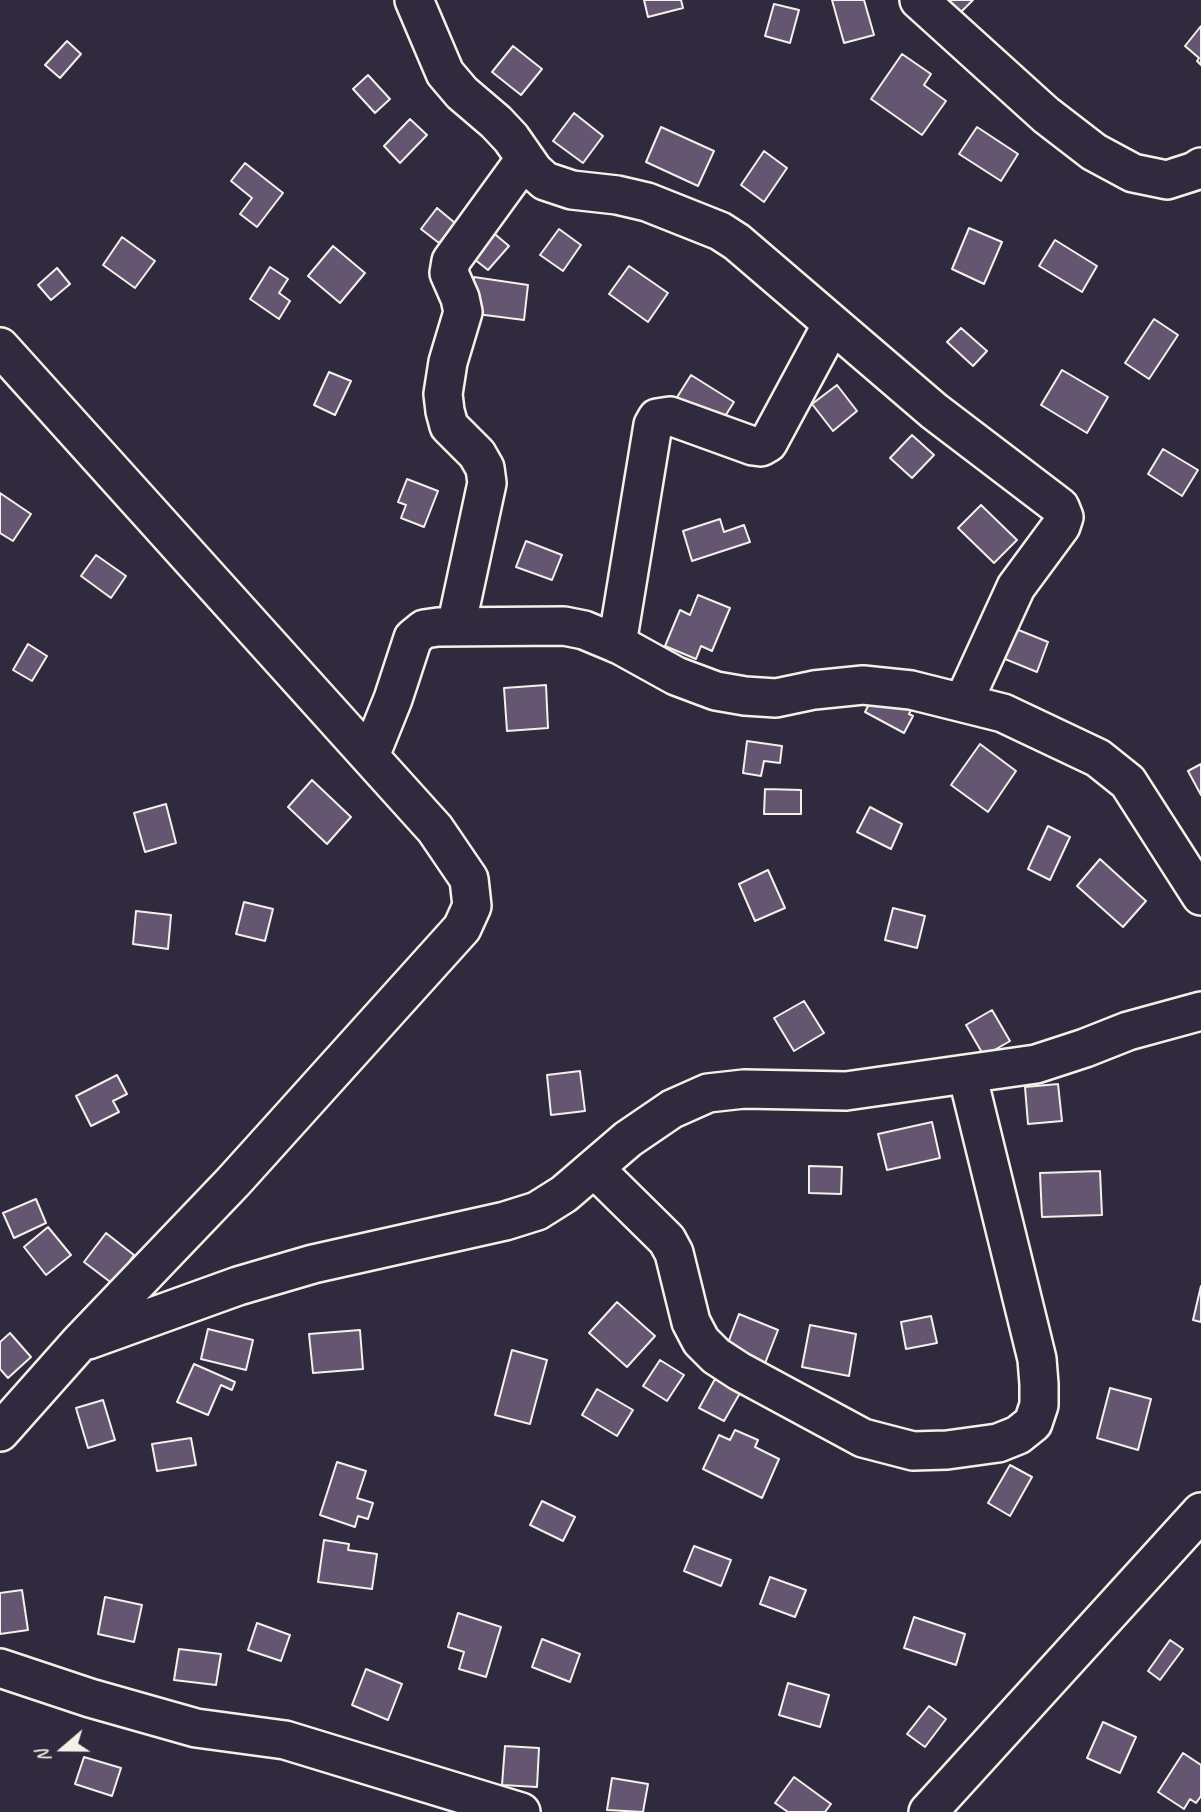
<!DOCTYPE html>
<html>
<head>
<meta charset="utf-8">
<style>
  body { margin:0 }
  #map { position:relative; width:1201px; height:1812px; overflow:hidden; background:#2f2a3d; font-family:Caveat,sans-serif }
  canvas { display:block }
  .north { position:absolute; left:28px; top:1714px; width:70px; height:70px; -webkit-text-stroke:5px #2f2a3d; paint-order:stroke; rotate:250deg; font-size:19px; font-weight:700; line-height:28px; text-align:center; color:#f4f1e8 }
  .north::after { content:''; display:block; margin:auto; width:24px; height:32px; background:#f4f1e8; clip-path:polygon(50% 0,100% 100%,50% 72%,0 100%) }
</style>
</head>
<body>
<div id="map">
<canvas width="1201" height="1812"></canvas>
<div class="north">N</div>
</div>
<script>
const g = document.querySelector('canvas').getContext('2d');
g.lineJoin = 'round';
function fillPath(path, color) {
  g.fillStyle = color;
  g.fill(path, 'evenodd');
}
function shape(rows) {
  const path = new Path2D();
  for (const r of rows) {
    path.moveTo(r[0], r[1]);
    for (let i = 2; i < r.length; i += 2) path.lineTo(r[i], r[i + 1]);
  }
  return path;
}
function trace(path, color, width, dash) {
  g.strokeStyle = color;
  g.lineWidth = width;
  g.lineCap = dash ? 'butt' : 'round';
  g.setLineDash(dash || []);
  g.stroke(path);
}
const building = shape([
  [644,0,681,0,683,8,648,17,644,0],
  [832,0,864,0,874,35,844,43,832,0],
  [938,0,973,0,956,17,938,0],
  [774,4,799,10,790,43,765,36,774,4],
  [1201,26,1201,65,1197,61,1199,58,1185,46,1201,26],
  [67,41,81,54,60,78,45,65,67,41],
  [513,46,542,69,521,95,492,72,513,46],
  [902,54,931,74,924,85,946,101,922,135,871,99,902,54],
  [368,75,390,99,375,113,353,89,368,75],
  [574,113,603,136,583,163,553,141,574,113],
  [410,119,427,135,400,163,384,146,410,119],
  [661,127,714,151,698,186,646,162,661,127],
  [977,127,1018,154,1001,181,959,154,977,127],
  [764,151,787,168,764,202,741,185,764,151],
  [245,163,283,193,257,227,240,214,252,198,231,181,245,163],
  [437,208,455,223,439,243,421,229,437,208],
  [969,228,1002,242,984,284,952,269,969,228],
  [559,229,581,245,563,271,540,255,559,229],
  [490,230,509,246,488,270,469,255,490,230],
  [122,237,155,261,135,288,103,265,122,237],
  [1055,240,1097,266,1082,292,1039,266,1055,240],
  [333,246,365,273,340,303,308,276,333,246],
  [629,266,668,293,648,322,609,294,629,266],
  [270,267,288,279,279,293,290,301,279,319,250,299,270,267],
  [57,268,70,284,51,300,38,285,57,268],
  [474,277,528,285,524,320,469,313,474,277],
  [1154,319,1178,335,1149,379,1125,363,1154,319],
  [961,328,987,351,973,366,947,342,961,328],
  [1062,370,1108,397,1087,433,1041,405,1062,370],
  [329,372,351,381,335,415,314,405,329,372],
  [691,375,734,402,717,429,674,402,691,375],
  [837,385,857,411,833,431,812,404,837,385],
  [912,435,934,455,912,478,890,458,912,435],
  [1163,449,1198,470,1182,496,1148,474,1163,449],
  [407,479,438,491,424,527,401,518,406,505,398,502,407,479],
  [0,493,31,514,13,541,0,533,0,493],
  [981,505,1017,540,994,563,958,528,981,505],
  [720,519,724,532,744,525,750,542,692,561,683,531,720,519],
  [526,541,562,555,552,580,516,567,526,541],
  [96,555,126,576,111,598,81,576,96,555],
  [698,595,730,608,712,651,701,646,696,659,665,646,680,610,690,615,698,595],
  [1016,629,1048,642,1037,672,1005,659,1016,629],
  [28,644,47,656,32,681,13,670,28,644],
  [885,673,920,692,909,714,913,716,904,733,865,712,885,673],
  [546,685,548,728,507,731,504,688,546,685],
  [747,741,782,746,780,763,764,761,761,776,743,773,747,741],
  [980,744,1016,771,988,812,951,785,980,744],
  [1201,764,1201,795,1188,771,1201,764],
  [312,780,351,817,327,844,288,807,312,780],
  [765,789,801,790,801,814,764,814,765,789],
  [166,804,176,843,145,852,134,813,166,804],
  [870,807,902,824,891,849,857,832,870,807],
  [1048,826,1070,837,1050,880,1028,869,1048,826],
  [1100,859,1146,901,1123,927,1077,886,1100,859],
  [768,870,785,908,755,921,739,884,768,870],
  [244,902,273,909,265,941,236,934,244,902],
  [893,908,925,916,917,948,885,940,893,908],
  [136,911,171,915,168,949,133,944,136,911],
  [804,1001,824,1033,794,1051,774,1018,804,1001],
  [992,1010,1010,1041,984,1056,966,1025,992,1010],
  [580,1071,585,1111,551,1115,547,1075,580,1071],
  [117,1075,127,1094,113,1101,119,1112,91,1126,76,1096,117,1075],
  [1058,1084,1062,1121,1028,1124,1025,1087,1058,1084],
  [932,1122,940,1158,887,1170,878,1134,932,1122],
  [809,1166,842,1167,841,1194,809,1193,809,1166],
  [1100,1171,1102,1215,1042,1217,1040,1173,1100,1171],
  [36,1199,46,1223,14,1238,3,1213,36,1199],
  [48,1227,71,1255,46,1275,24,1247,48,1227],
  [106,1233,134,1255,113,1284,84,1262,106,1233],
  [1201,1286,1201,1322,1193,1320,1201,1286],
  [617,1302,655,1336,627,1367,589,1333,617,1302],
  [739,1314,778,1330,762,1371,723,1356,739,1314],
  [931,1316,937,1343,906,1349,901,1322,931,1316],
  [810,1325,856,1334,849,1376,802,1367,810,1325],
  [208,1329,253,1340,246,1370,201,1359,208,1329],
  [360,1330,363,1369,313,1373,309,1334,360,1330],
  [10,1333,31,1357,8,1378,0,1369,0,1342,10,1333],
  [512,1350,547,1360,530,1424,495,1415,512,1350],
  [660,1360,684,1375,667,1401,643,1386,660,1360],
  [194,1364,235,1382,232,1390,221,1385,208,1415,177,1402,194,1364],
  [715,1379,740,1393,724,1421,699,1408,715,1379],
  [1110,1388,1151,1399,1138,1450,1097,1438,1110,1388],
  [597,1389,633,1410,617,1436,582,1415,597,1389],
  [103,1400,115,1440,88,1448,76,1408,103,1400],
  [735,1430,758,1440,755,1447,779,1459,762,1498,703,1469,719,1435,730,1440,735,1430],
  [191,1438,196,1465,157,1471,152,1444,191,1438],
  [337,1462,366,1471,357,1498,373,1503,368,1519,358,1516,355,1527,320,1515,337,1462],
  [1010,1465,1032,1477,1010,1516,988,1503,1010,1465],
  [542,1501,575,1517,563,1541,530,1525,542,1501],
  [324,1540,349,1544,348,1550,377,1554,372,1589,318,1582,324,1540],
  [694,1546,731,1560,721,1586,684,1571,694,1546],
  [770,1577,806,1590,795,1617,760,1604,770,1577],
  [22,1590,28,1630,0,1634,0,1593,22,1590],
  [105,1597,142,1605,134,1642,98,1634,105,1597],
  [458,1613,501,1627,486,1677,459,1669,464,1652,448,1647,458,1613],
  [914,1617,965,1634,956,1665,904,1648,914,1617],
  [257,1623,290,1635,281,1661,248,1650,257,1623],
  [542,1639,580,1654,570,1682,532,1667,542,1639],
  [1170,1640,1183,1649,1160,1680,1148,1671,1170,1640],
  [179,1649,221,1654,216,1685,174,1680,179,1649],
  [366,1669,402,1684,388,1720,352,1705,366,1669],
  [788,1683,829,1695,820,1727,779,1715,788,1683],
  [929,1706,946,1719,925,1747,907,1734,929,1706],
  [1103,1722,1136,1737,1120,1773,1087,1758,1103,1722],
  [505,1746,539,1748,537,1787,502,1785,505,1746],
  [1183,1753,1201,1765,1201,1796,1196,1803,1190,1799,1184,1809,1158,1792,1183,1753],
  [84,1757,121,1768,112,1796,75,1784,84,1757],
  [794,1777,831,1804,825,1812,788,1812,775,1803,794,1777],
  [612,1778,648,1784,643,1812,607,1810,612,1778]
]);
const minor = shape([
  [414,0,445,73,462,93,496,122,511,138,534,171,545,181,572,190,617,195,647,202,720,231,737,242,934,411,1060,507,1064,517,1061,526,1016,587,963,703],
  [919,0,1046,115,1094,152,1133,173,1167,180,1195,171,1201,167],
  [0,347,435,829,469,879,472,906,462,928,233,1182,80,1342,0,1432],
  [456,627,487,483,485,468,477,454,449,426,445,411,443,394,448,362,463,312,460,298,449,273,451,261,525,159],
  [617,644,653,425,657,418,670,416,753,446,761,447,768,443,832,324],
  [370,756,393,699,413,638,424,629,438,627,564,626,584,630,620,645,676,676,716,691,745,696,776,698,814,690,863,685,911,690,1003,713,1098,758,1128,782,1201,896],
  [594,1168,667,1240,674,1253,691,1322,701,1341,716,1356,739,1371,863,1438,913,1451,947,1450,998,1443,1018,1435,1033,1423,1039,1405,1039,1384,1037,1359,967,1074],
  [88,1340,238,1286,313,1264,505,1221,537,1211,564,1194,628,1139,672,1109,708,1093,744,1089,846,1091,1036,1064,1085,1048,1128,1031,1201,1011],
  [0,1668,90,1698,196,1728,285,1740,521,1812],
  [928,1812,1201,1512]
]);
fillPath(building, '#645571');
trace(building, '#f4f1e8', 2);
trace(minor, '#f4f1e8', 42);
trace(minor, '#2f2a3d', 37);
</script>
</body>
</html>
